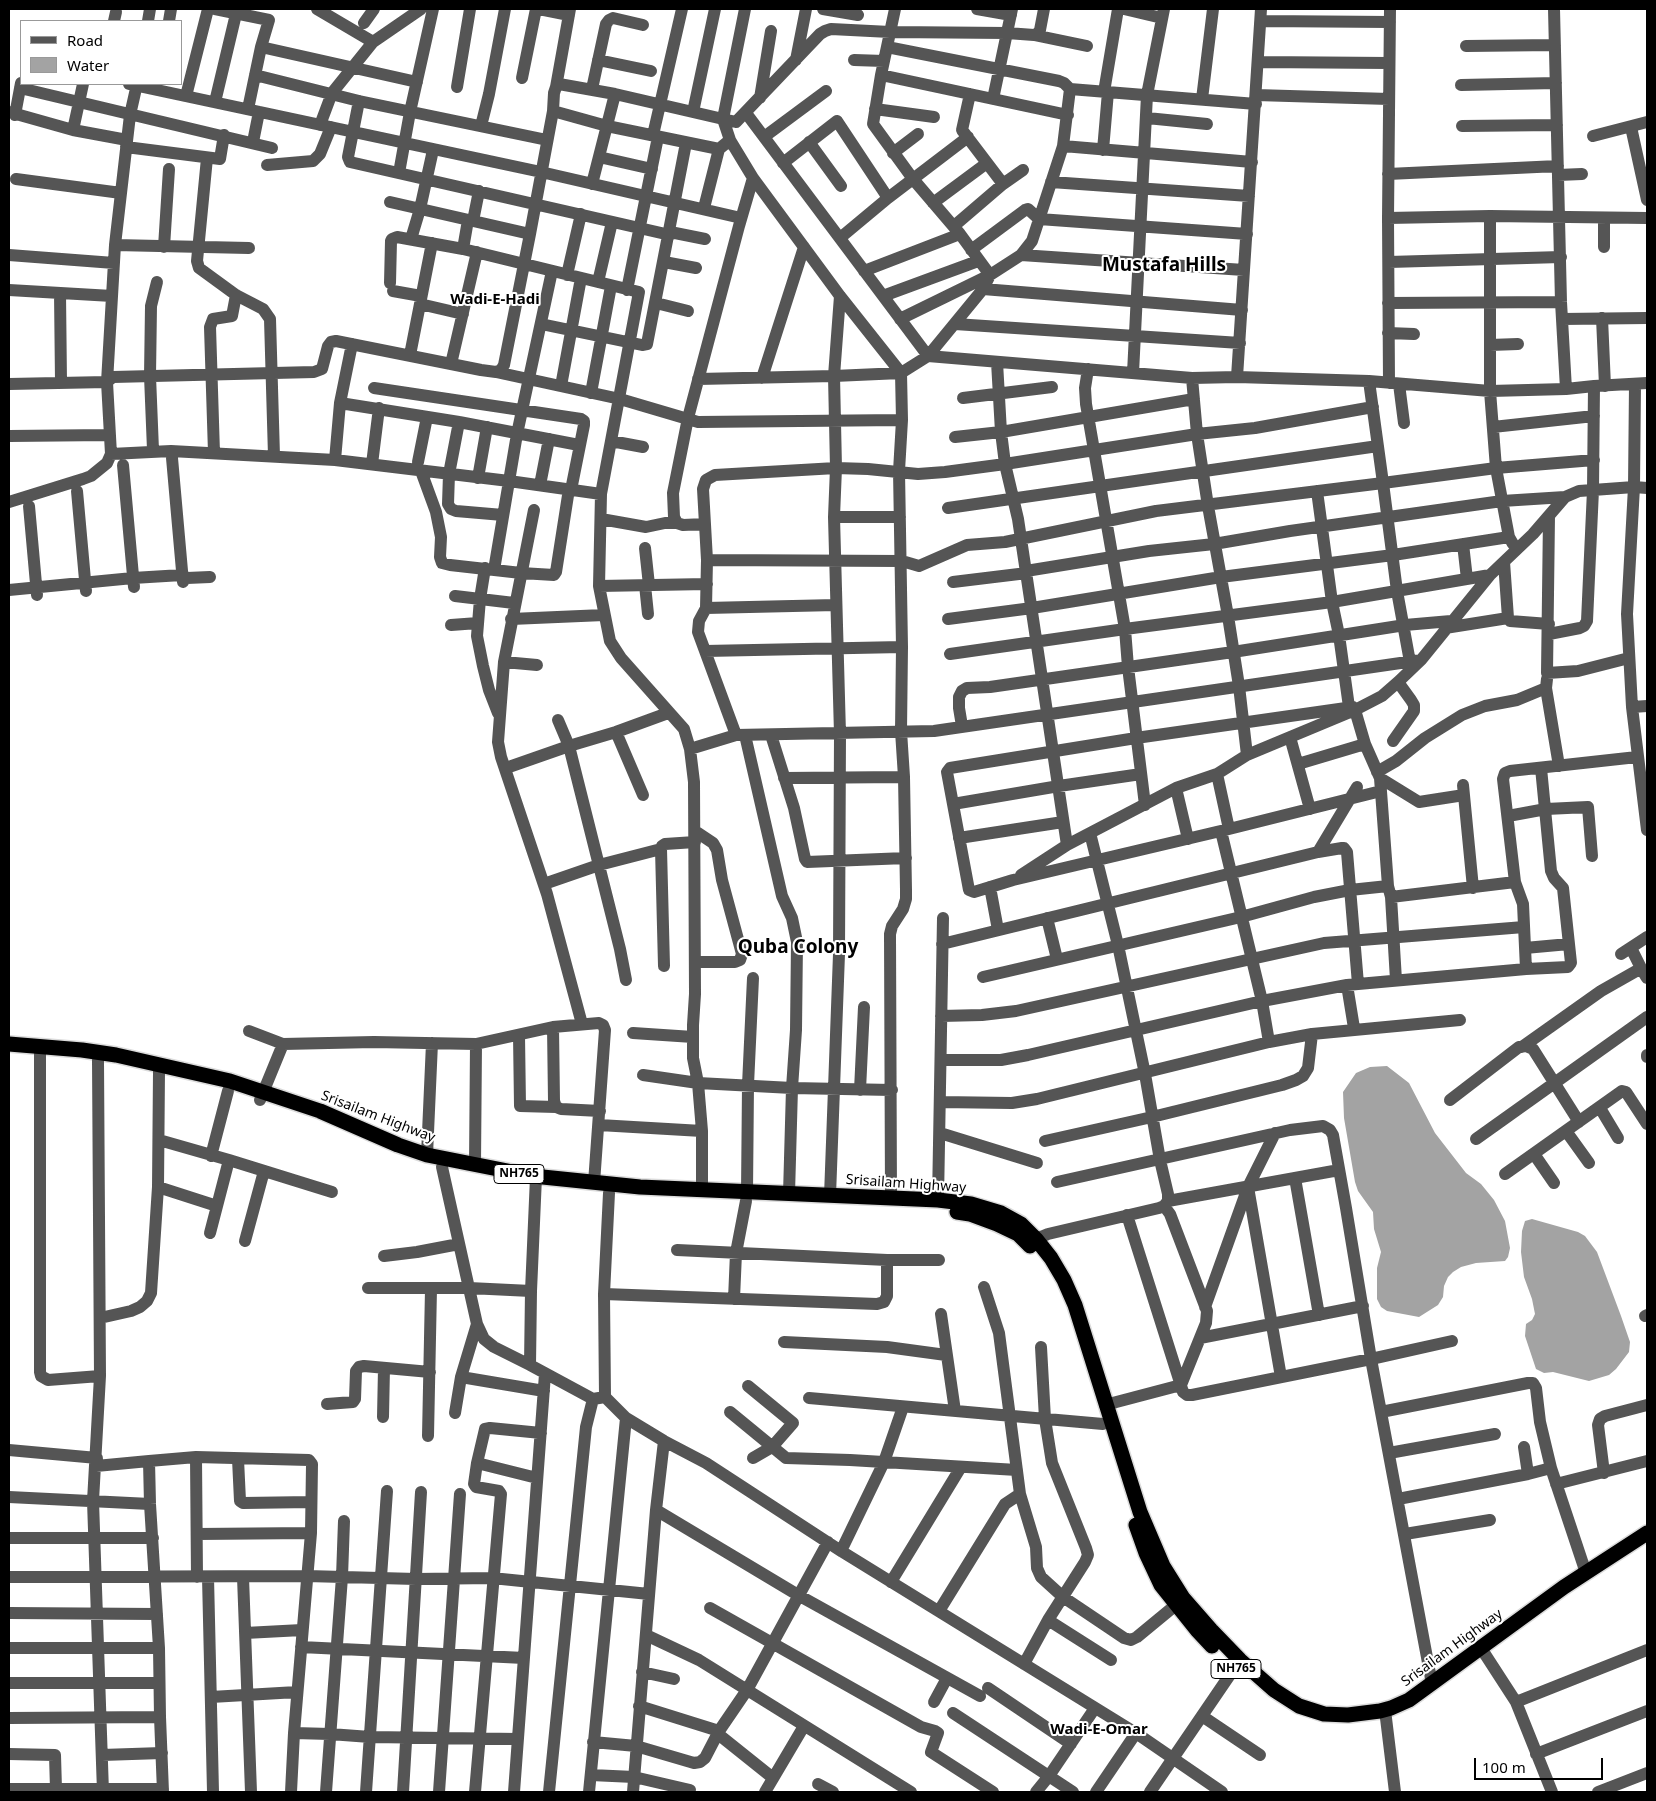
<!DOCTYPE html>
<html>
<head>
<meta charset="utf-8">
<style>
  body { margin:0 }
  #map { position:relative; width:1656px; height:1801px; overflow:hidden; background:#fff; font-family:"Noto Sans",sans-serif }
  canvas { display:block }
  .frame { position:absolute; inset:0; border:10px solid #000; pointer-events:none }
  .legend { position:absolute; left:20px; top:20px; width:162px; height:65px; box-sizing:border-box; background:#fff; border:1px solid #999; margin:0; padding:6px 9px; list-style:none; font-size:15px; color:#000 }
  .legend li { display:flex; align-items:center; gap:10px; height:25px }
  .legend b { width:25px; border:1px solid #999 }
  .scale { position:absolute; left:1474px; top:1758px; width:129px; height:22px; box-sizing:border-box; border:2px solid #000; border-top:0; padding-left:6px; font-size:15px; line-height:18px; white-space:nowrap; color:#000; -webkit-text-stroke:4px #fff; paint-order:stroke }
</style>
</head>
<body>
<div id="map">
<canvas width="1656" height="1801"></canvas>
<div class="frame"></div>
<ul class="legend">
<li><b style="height:6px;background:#555"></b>Road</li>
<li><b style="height:14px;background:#a3a3a3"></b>Water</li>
</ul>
<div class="scale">100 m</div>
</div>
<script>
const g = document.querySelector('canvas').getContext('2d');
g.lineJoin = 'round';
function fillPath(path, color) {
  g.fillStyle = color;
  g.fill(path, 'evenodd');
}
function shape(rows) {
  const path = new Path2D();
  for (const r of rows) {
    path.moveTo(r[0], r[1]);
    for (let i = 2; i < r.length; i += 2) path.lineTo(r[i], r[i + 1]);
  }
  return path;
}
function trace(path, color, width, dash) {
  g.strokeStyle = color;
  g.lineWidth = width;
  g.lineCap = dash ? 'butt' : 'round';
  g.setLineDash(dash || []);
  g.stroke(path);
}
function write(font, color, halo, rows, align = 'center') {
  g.font = font + ' "Noto Sans",sans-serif';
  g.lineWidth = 4;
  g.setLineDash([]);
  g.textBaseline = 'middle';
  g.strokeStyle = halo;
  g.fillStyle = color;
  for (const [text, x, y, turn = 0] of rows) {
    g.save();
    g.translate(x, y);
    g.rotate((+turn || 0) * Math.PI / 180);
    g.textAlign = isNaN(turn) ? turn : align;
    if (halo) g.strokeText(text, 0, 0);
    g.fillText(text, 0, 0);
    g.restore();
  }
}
const water = shape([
  [1387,1066,1409,1083,1435,1133,1466,1173,1481,1184,1494,1200,1505,1221,1510,1248,1508,1257,1505,1261,1476,1263,1461,1267,1453,1272,1448,1277,1444,1286,1443,1297,1438,1305,1419,1317,1387,1311,1381,1307,1377,1299,1377,1268,1381,1252,1374,1229,1373,1212,1358,1191,1355,1182,1344,1118,1343,1092,1356,1073,1370,1067],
  [1532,1219,1578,1232,1585,1236,1597,1252,1621,1316,1630,1342,1629,1352,1616,1369,1609,1375,1589,1381,1553,1372,1544,1373,1536,1369,1525,1336,1526,1324,1532,1320,1535,1314,1532,1299,1524,1277,1521,1252,1522,1231,1525,1221]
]);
const minor = shape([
  [215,9,269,20,261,47,248,109],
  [317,9,373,42],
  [539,9,569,15],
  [745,9,723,119,730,140,753,178,840,296,901,373,902,420,899,471,902,647,901,731,904,777,906,890,906,899,903,909,892,926,890,934,891,1198],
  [823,9,858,15],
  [977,9,1011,15],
  [1124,9,1162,18],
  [1554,9,1561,302,1566,389],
  [114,21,116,12],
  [148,21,150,9],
  [169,21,171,9],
  [1261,21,1390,22],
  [364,23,374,9],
  [1034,35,1087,46],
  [1466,46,1555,45],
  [261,47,417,82],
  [887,47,1059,81,1064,83,1070,89],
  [598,60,651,71],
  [796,60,806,9],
  [854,60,884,61],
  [1258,62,1389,63],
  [255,75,359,101,547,140],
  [881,75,1068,115],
  [522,78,536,9],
  [129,84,541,172,741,218],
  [1461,85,1556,83],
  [457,87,470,9],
  [556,87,570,9],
  [20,88,272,148],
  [592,89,606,24,609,20,613,18,643,25],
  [1104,92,1118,9],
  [1256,95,1389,99],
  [186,96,208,9],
  [760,98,771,31],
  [993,99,1012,9],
  [1202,99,1213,9],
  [359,101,348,157,350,162,670,235],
  [215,102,236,14],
  [875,109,934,117],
  [553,111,607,126,719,149,730,140],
  [9,112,73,130,127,140],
  [693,112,715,9],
  [746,113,928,356,1192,378,1237,377,1369,381,1490,391,1566,389,1594,386],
  [15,115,21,83],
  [1147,118,1207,124],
  [320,125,332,93,373,42,421,9],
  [481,126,489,94,505,9],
  [1462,126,1557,125],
  [1631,127,1647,200],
  [73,130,83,84],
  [653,135,682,9],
  [1593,136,1647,122],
  [764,137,826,91],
  [253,142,259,112],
  [809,142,841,186],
  [1063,146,1252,162],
  [126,147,220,159,224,135],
  [1103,150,1108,92],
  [893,153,918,134],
  [599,157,652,169],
  [207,158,197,261,199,268,236,295,263,309,270,319,274,456],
  [783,163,837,121,888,198],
  [267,165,313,161,320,154,331,127],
  [399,173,410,112,433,9],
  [1388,174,1558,166],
  [1558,175,1582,174],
  [16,179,121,193],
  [1051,182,1249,196],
  [592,184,615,94],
  [1003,184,1023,170],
  [390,202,530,234],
  [933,203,987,163],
  [704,208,719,149],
  [1388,218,1490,216],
  [473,221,479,191],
  [954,226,1003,184,962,130,970,94],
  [670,232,705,239],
  [840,238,888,198,968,137],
  [411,239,420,209,433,150],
  [115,245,249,248],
  [164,247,169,169],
  [1604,247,1604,218],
  [463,249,468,220],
  [971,250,1025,210,1028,209,1039,219,1247,234],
  [9,255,114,263],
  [1021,255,1244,270],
  [664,262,696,268],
  [1389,262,1561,257],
  [864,271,960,234],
  [567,275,581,214],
  [598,282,612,222],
  [390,283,391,241,392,239,397,237,463,249,639,292,601,494,599,586,610,641,621,658,684,729,690,749,694,782,695,994,693,1025,693,1058,698,1083,702,1131,702,1190],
  [983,289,1242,310],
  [9,290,112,296],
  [627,290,658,137],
  [393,291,421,296],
  [60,293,61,382],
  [883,296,978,261],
  [656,303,688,311],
  [1388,303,1561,302],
  [420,304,463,314],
  [1602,318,1605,386],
  [900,319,990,275,1021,255,1032,241,1063,146,1070,89,1256,104],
  [1562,319,1647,318],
  [541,324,642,345,647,344,686,143],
  [955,324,1240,343],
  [1388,333,1414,334],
  [1490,345,1518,344],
  [410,355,432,243],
  [451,364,477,252],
  [1088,369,1085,388,1086,404,1125,629,1128,667,1145,805],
  [496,372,620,399,698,422,902,420],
  [1133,373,1147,95,1164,9],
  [1237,377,1261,9],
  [762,378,804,247],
  [1192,378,1197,434,1208,506,1228,616,1239,686,1247,755],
  [698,379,834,376,901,373,928,356,983,289,990,275,960,234,913,179,873,124,881,75,895,9],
  [1389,383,1388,218,1390,9],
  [9,384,107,382,115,245,130,115,137,84],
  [1399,384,1404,423],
  [1635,384,1634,487,1627,614,1632,707,1647,706],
  [561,386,581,278],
  [374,388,581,419,584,421,584,425,571,490],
  [591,393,611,286],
  [963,398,1052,387],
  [1194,399,1001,432,1005,464,1197,434,1255,428,1373,407],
  [340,403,459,422,579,445],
  [459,422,449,474,448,504,451,509,456,511,503,515],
  [1493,427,1594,416],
  [9,436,109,435],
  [955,437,1001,432,997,362],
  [611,441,643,447],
  [153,450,150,376,151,306,157,282],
  [214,453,210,327,213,319,232,316,236,295],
  [111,454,171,451,335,460,509,481,601,494],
  [172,458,183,582],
  [335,460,340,403,352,344],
  [418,462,427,417],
  [372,464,379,408],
  [123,465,134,587],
  [421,471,436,512,441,537,440,557,442,563,450,565,521,573,554,575,556,572,569,489],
  [478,478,487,427],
  [540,485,549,439],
  [77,491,86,591],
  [1317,491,1332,602,1339,635,1349,707],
  [9,502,83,479,91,476,107,463,111,454,107,382,113,377,314,372,322,369,328,346,331,342,336,341,481,370,496,372,501,370,504,365,530,234,553,111,554,93,556,87,559,84,615,94,736,122,820,34,825,31,831,29,890,32,1007,33,1034,35,1038,33,1040,30,1044,9],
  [29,506,37,595],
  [948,508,1378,446],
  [534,510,504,662,498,742,501,757,547,894,582,1024],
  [1549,516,1547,673,1578,671,1629,658],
  [834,517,836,468,834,376,840,296],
  [601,519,646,527,665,523,677,523],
  [705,524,683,525,677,523,674,517,673,493,688,418,739,226,753,178],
  [1463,544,1467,579],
  [1513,544,1509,537,1496,468,1490,391,1490,216,1647,218],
  [645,548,649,585],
  [707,560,902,561,919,566,967,545,1005,542,1156,511,1383,483,1369,381],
  [1504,562,1508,618,1510,621,1549,624],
  [485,568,480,599,477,636,483,666,489,690,498,713],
  [494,570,517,434,552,271],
  [1026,571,1149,551,1214,544,1290,531,1502,501,1565,497],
  [953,582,1027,573],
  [645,585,648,614],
  [599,586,707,584],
  [9,590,133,578,182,575,187,578,210,577],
  [455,596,514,603],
  [706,608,836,605],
  [511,619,604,615],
  [948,619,1032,608,1221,577,1393,555,1509,537],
  [451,625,478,623],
  [1445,628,1508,618],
  [1549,634,1580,628,1584,626,1587,621,1593,490,1594,386,1647,383],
  [705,651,902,647],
  [950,654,1125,629,1332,602,1490,575],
  [504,662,537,665],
  [1410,662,1397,591,1383,483,1496,468,1594,460],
  [1547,679,1546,688,1559,766],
  [1353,707,1136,738,950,768,947,772,969,890,974,892,1013,880,1229,829,1381,791],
  [1632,707,1647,830],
  [1355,710,1365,744,1380,778,1388,886,1391,897,1396,980],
  [558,720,569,746,620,949,626,980],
  [962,726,959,708,959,697,962,691,967,688,990,687,1233,652,1405,625,1451,621],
  [616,732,643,795],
  [736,735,698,632,699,621,706,608,707,560,703,489,706,480,715,475,836,468,868,469,918,474,945,472,1005,464,1018,519,1067,845],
  [745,735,782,896,792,918,797,942,796,1030,792,1088,789,1194],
  [771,735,794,808,805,859,807,862,906,858],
  [1290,737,1310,809],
  [1393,741,1414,711,1414,705,1411,700,1398,682],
  [690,749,736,735,934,731,1421,660],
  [1298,764,1365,744],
  [506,768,569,746,616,732,668,713],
  [1377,772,1396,761,1425,738,1462,715,1485,706,1517,700,1546,688],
  [1217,774,1229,829],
  [784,778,904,777],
  [1380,778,1419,802,1464,795],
  [1463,785,1473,888],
  [1176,788,1188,839],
  [953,804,1059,786,1141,774],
  [1508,816,1546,809,1588,807,1592,856],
  [1221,831,1262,1001,1269,1042],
  [959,838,1063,822],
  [1318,852,1342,848,1344,848,1347,852,1358,984],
  [1021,875,1067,845,1090,833],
  [544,884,599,865,661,849],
  [990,887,998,930],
  [1391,897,1515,882],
  [1047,918,1057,959],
  [942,944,1318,852,1357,787],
  [1525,948,1569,944],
  [1631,948,1642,970],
  [1621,954,1647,937],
  [695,962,735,962,740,960,742,954,722,880,717,850,713,843,695,831],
  [664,966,661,849,662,846,665,844,695,842],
  [1526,969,1523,904,1515,882,1503,779,1505,773,1510,771,1637,757],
  [983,977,1241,917,1314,897,1350,890,1388,886],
  [1347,985,1354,1028],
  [941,1016,982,1015,1016,1011,1324,943,1524,927],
  [553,1027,554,1101,556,1107,561,1109,600,1111],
  [249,1031,283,1044,374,1042,476,1044,553,1027,599,1023,603,1025,605,1030,594,1183],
  [633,1033,693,1037],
  [519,1035,520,1106,556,1107],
  [1522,1047,1601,991,1638,970,1642,970,1647,978],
  [40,1054,40,1372,41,1376,48,1380,100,1376],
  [1647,1055,1647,1057],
  [98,1060,100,1376,93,1501,103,1792],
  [941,1060,1001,1060,1028,1055,1262,1001,1347,985,1526,969,1568,967,1571,963,1563,888,1554,878,1551,871,1541,768],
  [643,1075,698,1083,792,1088,892,1090],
  [860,1090,864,1007],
  [260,1100,283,1044],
  [1450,1100,1519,1047,1526,1046,1533,1049,1579,1122],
  [940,1102,1012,1103,1037,1099,1269,1042,1312,1034,1460,1020],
  [1600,1108,1618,1138],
  [599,1125,702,1131],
  [1566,1131,1589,1163],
  [940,1133,1037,1163],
  [1476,1139,1647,1017],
  [159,1140,229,1160,332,1192],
  [1045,1141,1152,1117,1282,1085,1296,1080,1303,1076,1308,1068,1312,1034],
  [1534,1154,1554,1183],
  [427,1155,432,1043],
  [211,1156,228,1091],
  [475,1165,476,1044],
  [442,1167,477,1324,484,1339,494,1347,530,1365,593,1399,605,1397,626,1418,664,1441,706,1463,841,1551,1136,1733,1222,1792],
  [1505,1174,1622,1091,1626,1092,1647,1124],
  [1295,1178,1319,1315],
  [1057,1182,1290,1130,1323,1126,1330,1130,1333,1135,1346,1208,1371,1359,1432,1684],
  [158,1187,217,1206],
  [1248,1187,1281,1377],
  [747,1192,748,1085,753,978],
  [830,1196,839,954,840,734,834,517,900,517],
  [938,1200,943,918],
  [1168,1201,1339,1170],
  [1127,1215,1183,1392,1187,1395,1192,1395,1371,1359,1452,1341],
  [210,1233,229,1160],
  [245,1241,264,1171],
  [1029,1245,1036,1239,1048,1234,1159,1208,1164,1206,1168,1201,1168,1194,1160,1160,1145,1074,1118,945,1090,833,1176,788,1217,774,1247,755,1355,710,1382,696,1398,682,1421,660,1490,575,1533,534,1565,497,1579,491,1634,487,1647,488],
  [677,1250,887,1260,939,1260],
  [384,1256,417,1252,459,1244],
  [984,1287,999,1333,1020,1494,1036,1547,1037,1568,1041,1577,1063,1597,1124,1638,1131,1640,1137,1637,1177,1604],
  [368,1288,469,1288,531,1291],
  [604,1294,877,1304,884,1302,887,1296,887,1260],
  [734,1299,736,1253,746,1201],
  [1205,1307,1248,1187,1275,1133],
  [941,1314,955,1411],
  [1645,1316,1647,1315],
  [100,1318,131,1311,140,1307,147,1301,151,1293,158,1187,159,1071],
  [1200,1338,1363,1306],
  [784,1342,887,1347,946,1355],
  [530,1365,531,1291,536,1177],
  [461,1377,544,1391],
  [748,1386,793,1423,772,1447,753,1458],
  [605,1397,604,1294,609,1193],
  [809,1398,1103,1424],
  [327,1404,353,1402,355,1399,356,1371,359,1367,364,1366,430,1372],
  [1105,1405,1181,1385,1206,1323,1207,1311,1170,1214,1164,1206],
  [730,1412,786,1458,850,1460,1017,1470],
  [1381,1412,1528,1383,1533,1383,1536,1388,1540,1422,1551,1468],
  [455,1413,461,1377,477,1324],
  [383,1417,384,1368],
  [428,1436,431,1289],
  [1524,1447,1528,1474],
  [9,1450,97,1458],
  [1389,1453,1495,1434],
  [196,1457,197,1577],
  [238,1459,240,1501,243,1503,311,1502],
  [149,1461,196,1457,309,1460,312,1464,311,1533],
  [477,1463,537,1478],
  [1604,1473,1598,1425,1600,1419,1605,1416,1647,1405],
  [1556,1484,1647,1461],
  [9,1497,150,1504],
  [1398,1499,1528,1474,1551,1468,1586,1573],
  [656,1510,798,1595,980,1696],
  [197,1534,311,1533,294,1733,291,1792],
  [1405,1534,1490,1520],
  [9,1538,153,1538],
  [841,1551,884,1462,903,1407],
  [9,1577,307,1576,416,1579,492,1578,649,1594],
  [208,1577,213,1792],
  [243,1577,251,1792],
  [891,1582,961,1467],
  [710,1608,921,1727,935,1731,938,1733,931,1752,993,1792],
  [939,1611,1005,1504,1020,1494],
  [9,1613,157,1614],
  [1048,1620,1111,1660],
  [245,1633,302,1630],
  [646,1635,699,1660,911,1792],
  [301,1647,524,1658],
  [9,1648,159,1648],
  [1481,1648,1516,1702,1552,1792],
  [1024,1664,1048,1620,1085,1562,1088,1555,1086,1548,1052,1463,1045,1419,1041,1347],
  [642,1672,674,1679],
  [9,1683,159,1683],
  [988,1688,1071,1744],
  [211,1697,297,1692],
  [934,1702,947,1678],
  [1516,1702,1647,1650],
  [639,1706,719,1731],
  [1385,1710,1395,1792],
  [953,1713,1073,1792],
  [1202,1716,1260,1755],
  [160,1717,163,1792],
  [9,1718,160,1717,159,1648,150,1504,149,1461,96,1466],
  [294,1733,330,1734,370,1737,518,1739],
  [718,1734,773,1778],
  [593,1742,636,1746,694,1763,700,1762,705,1758,719,1731,747,1690,828,1542],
  [9,1754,55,1755,56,1789],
  [1536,1754,1647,1711],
  [102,1755,162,1753],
  [591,1775,634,1777,690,1790],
  [818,1784,833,1792],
  [9,1789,163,1789],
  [326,1792,342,1577,344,1521],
  [366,1792,387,1491],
  [403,1792,421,1492],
  [439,1792,460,1494],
  [475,1792,501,1494,499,1491,476,1487,474,1484,477,1463,485,1429,490,1428,541,1433],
  [514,1792,545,1374],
  [549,1792,586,1427,593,1399],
  [589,1792,626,1418],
  [633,1792,656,1510,664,1441],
  [765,1792,804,1726],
  [1036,1792,1049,1776,1095,1708],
  [1096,1792,1136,1733],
  [1150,1792,1240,1660],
  [1598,1792,1647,1773]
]);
const highway = shape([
  [9,1044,82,1050,116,1055,230,1081,320,1111,398,1145,427,1155,533,1176,640,1187,938,1200,971,1204,1001,1213,1021,1224,1036,1239,1051,1258,1064,1280,1075,1305,1140,1512,1163,1566,1183,1598,1211,1630,1240,1660,1274,1690,1299,1706,1324,1714,1348,1715,1380,1711,1391,1708,1409,1700,1564,1587,1647,1533],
  [957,1212,970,1214,997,1224,1018,1234,1030,1246],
  [1136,1525,1146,1553,1161,1585,1197,1630,1212,1646]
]);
const shields = [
  [519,1174,50],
  [1236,1669,50]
];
const shieldNames = [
  ["NH765",519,1174],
  ["NH765",1236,1669]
];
const streetNames = [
  ["Srisailam Highway",378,1117,21],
  ["Srisailam Highway",906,1184,4],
  ["Srisailam Highway",1452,1648,-36]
];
const neighbourhoodNames = [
  ["Wadi-E-Hadi",495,300],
  ["Wadi-E-Omar",1099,1730]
];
const districtNames = [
  ["Mustafa Hills",1164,266],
  ["Quba Colony",798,948]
];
fillPath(water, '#a3a3a3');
trace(highway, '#dbdbdb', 18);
trace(minor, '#555', 12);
trace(highway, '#000', 15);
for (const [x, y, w] of shields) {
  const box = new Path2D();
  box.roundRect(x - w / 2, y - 9.5, w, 19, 4);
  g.fillStyle = '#fff';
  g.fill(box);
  trace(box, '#000', 1);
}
write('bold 12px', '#000', null, shieldNames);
write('14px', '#000', '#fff', streetNames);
write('bold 15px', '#000', '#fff', neighbourhoodNames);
write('bold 19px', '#000', '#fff', districtNames);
</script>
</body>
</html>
